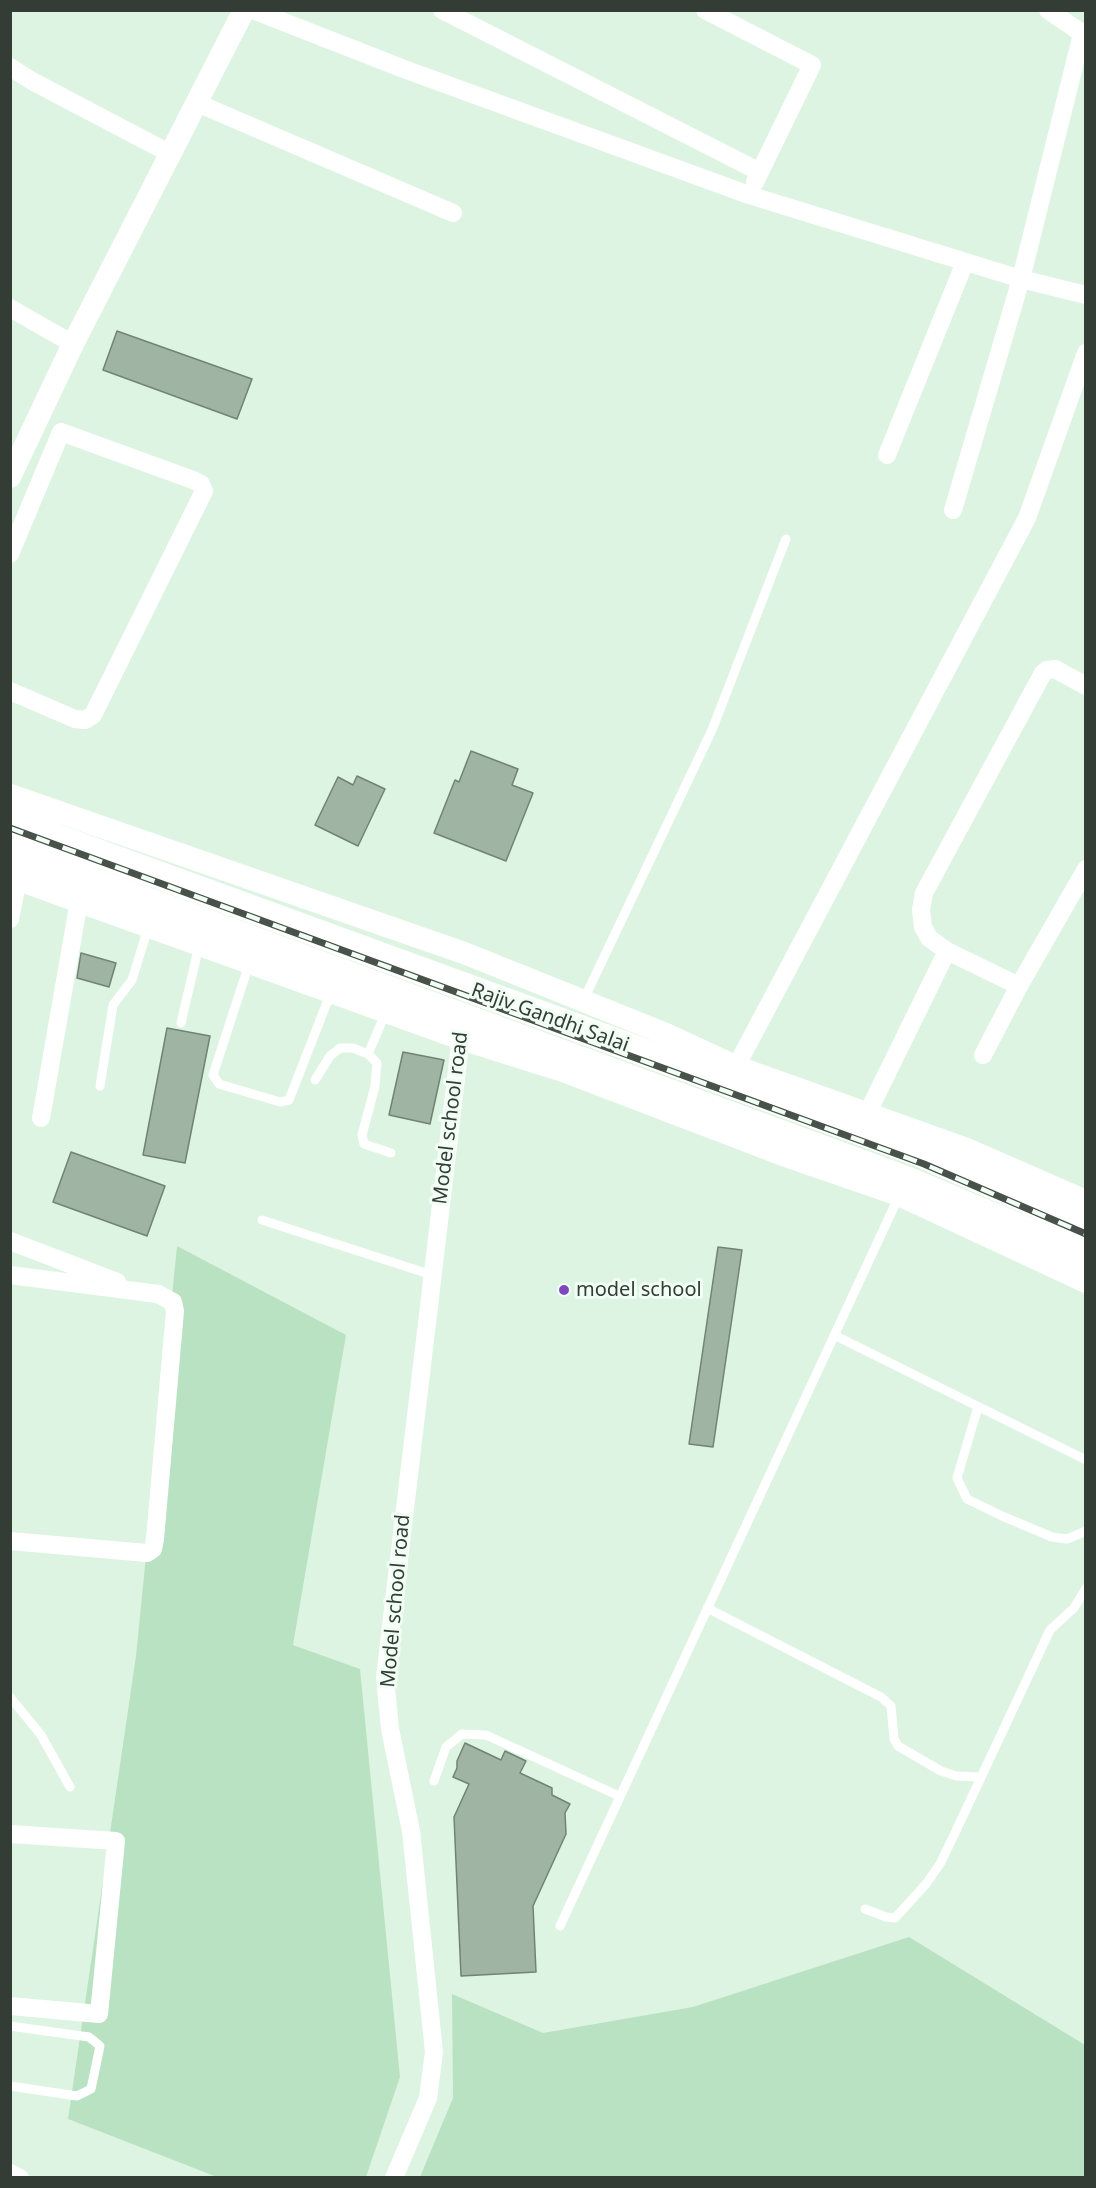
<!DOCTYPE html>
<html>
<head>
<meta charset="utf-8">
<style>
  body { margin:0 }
  #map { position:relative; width:1096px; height:2188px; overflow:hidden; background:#def4e2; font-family:"Noto Sans",sans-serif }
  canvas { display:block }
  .frame { position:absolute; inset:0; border:12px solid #343c36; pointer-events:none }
</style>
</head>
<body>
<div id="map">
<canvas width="1096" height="2188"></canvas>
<div class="frame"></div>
</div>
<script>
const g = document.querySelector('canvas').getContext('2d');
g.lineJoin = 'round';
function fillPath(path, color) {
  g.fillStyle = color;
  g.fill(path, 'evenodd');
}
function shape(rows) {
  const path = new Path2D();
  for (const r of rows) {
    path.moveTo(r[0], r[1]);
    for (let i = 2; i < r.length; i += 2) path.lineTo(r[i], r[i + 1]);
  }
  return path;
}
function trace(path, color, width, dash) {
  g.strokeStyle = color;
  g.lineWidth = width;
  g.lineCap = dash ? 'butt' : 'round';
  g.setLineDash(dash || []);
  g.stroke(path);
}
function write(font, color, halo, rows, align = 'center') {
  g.font = font + ' "Noto Sans",sans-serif';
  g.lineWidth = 6;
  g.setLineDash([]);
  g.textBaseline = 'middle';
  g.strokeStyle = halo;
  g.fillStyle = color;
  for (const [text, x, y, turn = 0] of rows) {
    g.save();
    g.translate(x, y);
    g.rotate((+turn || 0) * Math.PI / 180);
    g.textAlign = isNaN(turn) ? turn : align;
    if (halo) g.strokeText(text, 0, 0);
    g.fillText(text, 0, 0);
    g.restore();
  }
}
const green = shape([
  [177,1246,346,1335,293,1645,360,1669,400,2077,366,2177,217,2177,68,2119,136,1656],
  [909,1937,1085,2045,1085,2177,420,2177,453,2098,452,1994,543,2033,693,2007]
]);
const building = shape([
  [117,331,252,379,237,419,103,370,117,331],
  [471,751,518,769,512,785,533,793,506,861,434,833,455,780,459,782,471,751],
  [357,776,385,789,358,846,315,825,338,777,353,785,357,776],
  [81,953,116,963,109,987,77,978,81,953],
  [167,1028,210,1036,185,1163,143,1155,167,1028],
  [403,1052,444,1060,430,1124,389,1115,403,1052],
  [71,1152,165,1186,147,1236,53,1202,71,1152],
  [718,1247,742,1250,713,1447,689,1444,718,1247],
  [465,1743,501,1760,505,1751,526,1761,520,1773,552,1788,552,1795,570,1804,565,1813,566,1834,533,1906,536,1972,461,1976,454,1817,469,1784,453,1777,457,1768,457,1761,465,1743]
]);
const service = shape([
  [249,964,213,1075,219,1084,280,1102,289,1100,331,992],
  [584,999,712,730,786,539],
  [181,1023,199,946],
  [368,1054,386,1012],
  [315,1080,330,1056,340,1048,353,1048,368,1054,377,1063,375,1086,362,1135,364,1144,391,1153],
  [100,1086,113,1005,132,980,148,928],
  [262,1220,432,1275],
  [834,1335,1086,1460],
  [978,1407,957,1478,967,1499,1002,1516,1052,1537,1067,1539,1086,1531],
  [707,1608,881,1697,891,1706,894,1739,898,1746,941,1771,956,1776,981,1777],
  [10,1697,41,1735,70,1787],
  [434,1781,446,1747,462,1734,486,1735,619,1796],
  [865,1909,886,1917,895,1918,926,1884,940,1864,955,1833,1050,1630,1074,1608,1086,1588],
  [560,1926,899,1196],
  [10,2026,89,2037,100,2046,91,2089,77,2096,10,2086]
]);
const minor = shape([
  [253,10,404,69,749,195,1021,279,1086,295],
  [442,10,760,172],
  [705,10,812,65,755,182],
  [1048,10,1086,36],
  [10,67,32,81,169,153,167,162],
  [197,103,453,213],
  [10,308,73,344],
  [887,455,965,262],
  [953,510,1021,279,1082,34],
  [10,554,61,432,193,480,201,484,204,491,93,715,85,720,75,719,10,691],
  [1086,686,1055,669,1047,670,1043,673,924,893,921,910,923,927,929,938,947,951,1019,986,1086,869],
  [10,919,18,879],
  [983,1055,1019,986],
  [730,1078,1027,518,1086,353],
  [868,1112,947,951],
  [41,1118,79,901],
  [10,1241,117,1282],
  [10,1275,158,1294,173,1302,175,1311,155,1539,153,1549,147,1553,10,1541],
  [10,1834,116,1841,99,2014,10,2006],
  [10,2173,20,2178],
  [394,2178,428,2098,434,2052,411,1831,390,1729,385,1677,462,1028]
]);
const tertiary = shape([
  [10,477,73,344,244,10],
  [10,795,464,953,666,1034,735,1066,967,1149,1086,1201],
  [10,877,461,1039,563,1071,783,1155,899,1195,1086,1282]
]);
const primary = shape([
  [10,821,917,1152,1086,1226],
  [10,851,906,1180,1086,1256]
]);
const rail = shape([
  [10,828,924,1164,1086,1234]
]);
const markers = [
  [564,1290,6,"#8048bf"]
];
const streetNames = [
  ["Rajiv Gandhi Salai",550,1018,20],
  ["Model school road",451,1118,-83],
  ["Model school road",396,1601,-85]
];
const poiNames = [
  ["model school",576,1290]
];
fillPath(green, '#b9e2c2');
fillPath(building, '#9fb4a3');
trace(building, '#708475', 1.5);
trace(service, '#fff', 9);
trace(minor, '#fff', 18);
trace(tertiary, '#fff', 22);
trace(primary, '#fff', 28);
trace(rail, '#48514a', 7);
trace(rail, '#f1fef4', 4.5, [14]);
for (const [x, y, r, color] of markers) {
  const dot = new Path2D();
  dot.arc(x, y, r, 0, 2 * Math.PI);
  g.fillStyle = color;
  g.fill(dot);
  trace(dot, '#f1fef4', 2);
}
write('20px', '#343c36', '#f1fef4', streetNames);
write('20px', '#343c36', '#f1fef4', poiNames, 'left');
</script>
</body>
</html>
